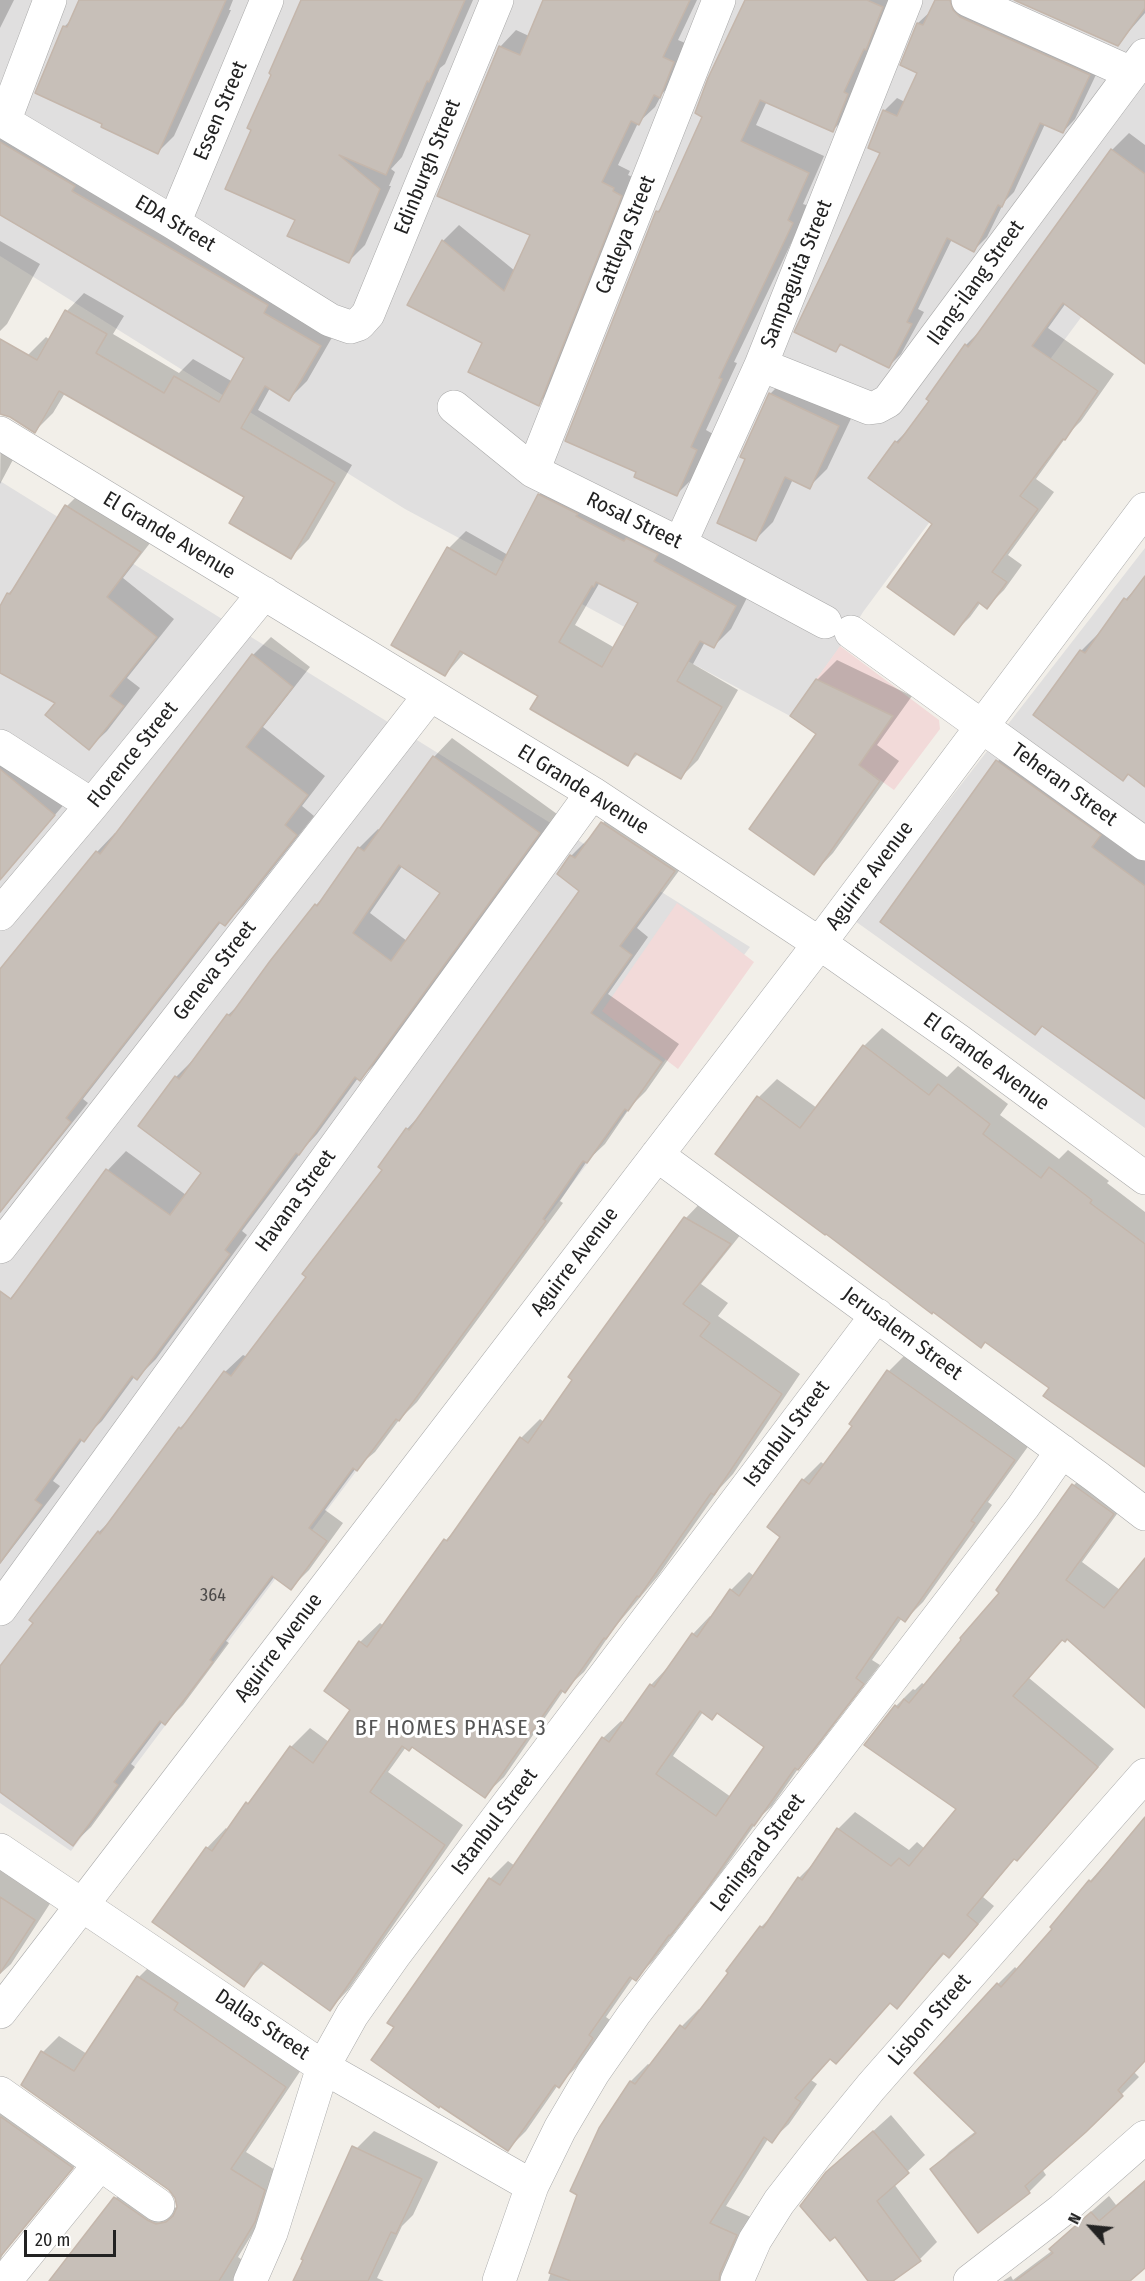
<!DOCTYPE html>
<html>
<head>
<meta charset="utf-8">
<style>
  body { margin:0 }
  #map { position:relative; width:1145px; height:2281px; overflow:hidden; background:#f2efe9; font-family:"Fira Sans Condensed",sans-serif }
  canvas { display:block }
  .north { position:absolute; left:1061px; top:2197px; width:60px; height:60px; -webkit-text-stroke:4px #fff; paint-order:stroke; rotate:297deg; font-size:16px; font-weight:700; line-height:24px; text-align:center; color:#222 }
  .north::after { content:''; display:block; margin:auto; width:21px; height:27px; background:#222; clip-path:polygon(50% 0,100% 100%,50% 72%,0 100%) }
  .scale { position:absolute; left:24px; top:2230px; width:92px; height:27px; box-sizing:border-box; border:3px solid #222; border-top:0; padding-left:8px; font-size:18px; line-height:21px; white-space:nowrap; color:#222; -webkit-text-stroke:4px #fff; paint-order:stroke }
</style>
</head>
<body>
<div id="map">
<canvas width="1145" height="2281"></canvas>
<div class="north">N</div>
<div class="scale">20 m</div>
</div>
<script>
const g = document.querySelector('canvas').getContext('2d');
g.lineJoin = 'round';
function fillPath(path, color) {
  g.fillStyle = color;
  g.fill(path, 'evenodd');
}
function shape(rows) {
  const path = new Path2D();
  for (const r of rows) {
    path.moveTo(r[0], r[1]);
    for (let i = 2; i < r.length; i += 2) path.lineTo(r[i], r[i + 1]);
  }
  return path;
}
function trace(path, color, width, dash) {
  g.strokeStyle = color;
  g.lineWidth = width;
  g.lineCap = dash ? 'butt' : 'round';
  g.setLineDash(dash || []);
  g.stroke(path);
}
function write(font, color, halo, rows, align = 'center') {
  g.font = font + ' "Fira Sans Condensed",sans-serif';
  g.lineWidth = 6;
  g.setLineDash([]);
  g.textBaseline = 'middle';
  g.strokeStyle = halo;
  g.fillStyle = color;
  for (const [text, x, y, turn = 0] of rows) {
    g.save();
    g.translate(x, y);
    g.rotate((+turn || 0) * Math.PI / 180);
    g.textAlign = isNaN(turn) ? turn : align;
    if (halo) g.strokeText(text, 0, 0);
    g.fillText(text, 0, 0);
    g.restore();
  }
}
const residential = shape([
  [0,0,1145,0,1145,231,863,612,851,632,790,716,405,509,0,256],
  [0,481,750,947,71,1851,0,1803],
  [1145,548,1145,1128,855,921]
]);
const commercial = shape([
  [840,646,939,720,940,729,894,790,790,716],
  [677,903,754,962,678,1069,602,1011]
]);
const shadow = shape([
  [0,0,14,0,0,28],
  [81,0,233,0,229,10,231,10,174,136,158,152,104,123,64,27,73,18],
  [303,0,473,0,445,64,440,68,402,157,391,169,395,172,389,186,391,186,365,245,349,261,253,129],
  [544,0,697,0,678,40,690,45,676,79,662,94,655,107,638,123,618,165,630,171,628,175,637,179,555,387,538,404,484,342,443,241,459,225,515,271,532,234,500,47,516,30,529,36],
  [747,0,895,0,849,114,833,130,767,101,756,125,824,156,803,204,809,206,734,362,737,363,706,430,713,434,693,478,676,495,657,212,663,206,704,116],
  [936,0,968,0,1102,62,1075,119,1063,132,1045,124,1014,192,1004,202,987,237,974,250,952,239,918,309,924,312,901,354,889,366,842,344,836,350,882,153,884,111,897,98,905,102,919,72,902,64,918,23,931,11],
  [1018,0,1145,0,1145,13,1117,45],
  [0,108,338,327,307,381,289,399,270,388,258,410,352,465,309,539,291,557,246,497,65,393,53,413,35,431,10,415,0,413,0,404,28,355,46,337,50,340,67,311,84,293,124,316,113,334,179,373,193,359,233,382,246,358,0,213],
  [1129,133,1145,145,1145,362,1066,303,1048,328,1114,374,1081,421,1069,433,1036,479,1054,492,1008,555,1022,565,1004,590,987,607,981,602,970,617,954,633,934,524,896,442,913,425,966,345,983,328,1112,150],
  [0,241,40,264,7,324,0,331],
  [788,376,856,408,827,469,809,487,793,479,773,522,756,539,747,459,770,394],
  [1,416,2,422,24,439,0,484],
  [556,478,752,588,731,629,714,646,705,642,693,664,738,690,698,760,681,777,639,753,627,765,540,695,465,652,445,675,393,644,449,548,466,531,508,555,539,495],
  [600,582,640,603,615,648,575,625],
  [84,489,157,534,123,578,174,619,127,678,140,688,107,731,89,748,57,702,0,672,0,609,8,594,20,582,67,506],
  [1145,579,1145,785,1035,715,1081,651,1100,632,1101,633,1126,599],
  [271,637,310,667,263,727,325,776,302,806,314,816,243,906,225,924,221,922,83,1099,88,1103,0,1213,0,969,97,852,115,833,117,834,253,655],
  [837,660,912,696,877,745,899,761,833,853,814,873,817,680],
  [452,738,557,814,379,1060,360,1079,358,1078,317,1134,305,1147,242,1231,247,1235,156,1359,137,1378,135,1376,102,1421,83,1439,53,1481,60,1486,0,1564,0,1310,27,1279,108,1170,126,1151,186,1195,203,1172,140,1126,176,1077,195,1058,228,1015,244,1000,316,905,328,893,359,848,378,829,381,831,434,757],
  [403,865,442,893,407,941,370,913],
  [1017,741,1145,852,1145,1098,1043,1025,882,922,998,761],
  [0,745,72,795,0,879],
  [620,805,692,853,637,928,648,937,608,994,679,1044,646,1091,631,1106,605,1144,587,1161,560,1201,563,1203,417,1402,399,1420,375,1452,356,1468,325,1510,343,1523,309,1570,291,1588,275,1576,226,1641,229,1643,183,1705,165,1723,163,1721,131,1764,135,1767,91,1827,73,1844,0,1790,0,1666,6,1661,99,1532,116,1515,180,1428,191,1417,225,1372,243,1355,247,1357,308,1276,384,1170,380,1167,407,1129,422,1113,581,890,571,856,589,838,590,839,603,823],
  [882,1028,947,1077,958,1066,1008,1104,1000,1115,1059,1159,1068,1150,1109,1181,1107,1183,1145,1212,1145,1466,1051,1387,717,1154,759,1097,777,1079,817,1108,864,1046],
  [705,1198,749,1224,701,1284,728,1303,718,1316,800,1374,733,1474,720,1488,658,1576,615,1627,584,1672,564,1690,504,1777,484,1796,412,1745,406,1747,388,1772,463,1825,349,1989,330,2009,265,1963,243,1985,207,1848,226,1828,228,1830,291,1747,310,1728,329,1742,352,1709,360,1642,380,1623,384,1626,446,1540,457,1528,521,1438,540,1419,544,1422,574,1379,570,1377,686,1218],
  [906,1354,1032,1441,988,1502,992,1505,923,1602,905,1620,902,1618,872,1660,880,1665,815,1750,800,1766,772,1806,760,1817,723,1870,653,1961,635,1979,633,1978,606,2017,610,2020,576,2068,558,2085,526,2131,508,2149,396,2027,390,2022,490,1879,508,1861,515,1866,603,1738,621,1721,624,1723,651,1685,668,1667,693,1634,710,1616,712,1618,731,1590,749,1572,754,1576,782,1536,803,1480,821,1462,825,1465,854,1426,889,1371],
  [703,1712,718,1712,766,1746,731,1797,673,1756],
  [1091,1468,1130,1496,1082,1562,1120,1590,1145,1560,1145,1706,1067,1637,1063,1639,1029,1678,1114,1749,1034,1842,1015,1858,983,1897,994,1906,966,1939,949,1956,945,1953,897,2007,891,2002,853,2044,831,2058,811,2080,817,2084,789,2124,771,2141,768,2139,726,2206,753,2218,733,2281,548,2281,600,2129,631,2081,648,2064,651,2066,682,2026,699,2009,701,2011,730,1973,728,1971,761,1927,774,1914,799,1878,816,1861,838,1829,855,1812,909,1850,917,1842,925,1849,958,1809,896,1706,913,1689,915,1690,922,1683,925,1685,1002,1592,998,1590,1074,1485],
  [1145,1820,1145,2060,1134,2072,1139,2077,1085,2131,1042,2169,1046,2175,1029,2192,978,2231,932,2170,949,2152,976,2131,998,1984,1015,1967,1018,1970,1054,1929,1090,1881],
  [0,1867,51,1902,11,1964,0,1974],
  [155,1961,301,2070,246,2152,280,2173,270,2205,238,2257,248,2264,246,2281,49,2281,116,2198,132,2182,173,2208,178,2207,177,2197,43,2052,59,2036,87,2054,139,1977],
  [0,2092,85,2154,3,2254,0,2261],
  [891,2115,925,2155,894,2184,937,2242,920,2259,891,2281,870,2281,827,2173],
  [374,2131,438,2162,413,2215,402,2226,377,2278,384,2281,294,2281,356,2149],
  [1145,2180,1145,2265,1128,2281,1003,2281,1011,2276,1013,2280,1053,2250,1051,2249,1068,2232,1109,2196,1116,2205]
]);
const building = shape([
  [79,0,226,0,158,154,101,127,102,124,35,93,63,26,67,27,79,0],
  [301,0,465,0,429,82,427,81,386,175,339,155,380,189,349,263,287,236,295,220,225,189,251,130,247,128,271,75,269,73,301,0],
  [543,0,690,0,663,57,674,62,660,98,654,95,639,125,631,121,602,182,614,188,613,191,622,196,539,406,468,372,482,343,407,305,442,240,504,291,530,235,437,196,499,46,520,55,543,0],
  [745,0,867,0,883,7,866,50,864,49,844,92,848,94,833,132,760,100,741,141,809,173,788,220,793,223,719,378,722,379,691,447,697,450,677,496,634,477,636,472,565,441,656,211,659,212,702,117,695,113,708,78,745,0],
  [935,0,950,0,953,10,960,17,1090,75,1063,133,1040,123,1002,207,998,205,974,252,947,238,907,322,912,324,889,368,840,344,836,352,794,332,880,153,868,148,883,110,897,116,917,73,900,65,917,23,923,25,935,0],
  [1014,0,1145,0,1145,8,1118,46,1014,0],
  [0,142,75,186,72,191,268,305,264,313,321,346,289,401,265,386,241,428,335,483,291,559,229,523,244,497,59,391,35,433,10,417,0,414,0,339,37,360,65,310,107,334,96,353,164,393,174,376,219,402,244,358,0,215,0,142],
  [1111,149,1145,174,1145,364,1063,303,1032,346,1098,391,1065,440,1063,439,1020,496,1038,509,992,572,1007,582,987,609,978,602,954,635,887,587,932,524,868,478,895,441,898,443,929,401,926,399,965,344,968,347,1111,149],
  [769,393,839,426,810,489,785,477,756,541,717,523,745,459,740,457,769,393],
  [538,494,578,514,576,516,624,541,626,538,658,554,654,561,736,606,714,648,700,641,677,681,722,707,681,779,635,753,628,766,566,730,530,709,538,696,460,651,445,676,391,645,447,547,496,575,538,494],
  [596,582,638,603,602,667,559,642,592,586,594,587,596,582],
  [65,505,141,552,107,597,157,637,110,696,124,706,89,750,45,715,55,703,0,673,0,606,7,593,10,594,65,505],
  [1145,576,1145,787,1128,774,1123,781,1033,715,1080,650,1085,653,1124,598,1127,600,1145,576],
  [252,654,293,687,246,747,308,795,285,825,297,835,225,926,219,922,66,1118,71,1122,0,1212,0,969,96,851,100,854,252,654],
  [816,679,893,716,859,765,880,781,814,875,749,829,816,734,790,716,816,679],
  [433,756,540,833,360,1081,355,1077,299,1155,296,1153,225,1250,230,1254,137,1380,132,1376,84,1442,80,1439,35,1500,42,1505,0,1563,0,1291,11,1299,106,1169,170,1215,201,1173,138,1126,175,1076,179,1079,227,1014,230,1016,270,961,315,904,317,906,358,847,364,851,433,756],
  [399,865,440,893,391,961,353,933,399,865],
  [996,760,1101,835,1092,847,1145,886,1145,1099,1042,1026,1035,1035,880,922,996,760],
  [0,769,55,815,0,880,0,769],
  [601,822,675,871,620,946,632,955,591,1013,662,1062,628,1111,625,1109,587,1163,583,1161,543,1219,546,1221,399,1421,396,1419,357,1471,353,1468,309,1528,327,1541,291,1590,272,1576,210,1660,213,1662,165,1725,160,1721,114,1782,118,1785,73,1846,0,1792,0,1666,33,1623,29,1620,98,1531,100,1534,179,1427,181,1429,224,1371,231,1376,306,1277,302,1274,382,1170,378,1167,406,1128,409,1130,579,891,557,874,570,855,575,858,601,822],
  [863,1045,929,1095,938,1084,990,1124,983,1134,1041,1178,1049,1167,1092,1200,1090,1203,1145,1244,1145,1467,1043,1396,1049,1388,985,1342,981,1348,933,1312,932,1314,826,1234,825,1235,715,1154,757,1096,800,1128,863,1045],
  [684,1217,731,1244,683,1304,710,1323,700,1336,782,1394,714,1495,711,1493,639,1597,637,1596,606,1639,604,1638,565,1693,561,1690,485,1798,412,1747,409,1751,402,1746,370,1792,445,1845,330,2011,261,1962,244,1987,152,1922,206,1847,212,1851,246,1802,248,1804,290,1746,313,1763,350,1710,324,1691,359,1641,367,1647,444,1539,447,1541,520,1437,528,1443,572,1380,568,1377,684,1217],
  [887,1370,1015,1460,971,1521,975,1523,905,1622,898,1617,856,1678,864,1684,798,1770,795,1768,754,1826,752,1824,706,1890,670,1936,669,1935,636,1981,630,1977,589,2035,593,2038,559,2088,555,2085,508,2151,440,2106,439,2108,371,2060,394,2027,387,2023,489,1878,500,1885,602,1737,609,1742,650,1684,654,1687,692,1633,697,1637,730,1589,739,1596,780,1537,767,1527,802,1479,809,1484,852,1426,849,1424,887,1370],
  [700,1711,712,1720,717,1713,764,1747,716,1816,656,1774,700,1711],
  [1072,1484,1114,1514,1066,1580,1104,1608,1145,1558,1145,1708,1067,1639,1065,1642,1062,1640,1013,1696,1098,1767,1017,1861,1014,1859,967,1915,978,1924,949,1958,943,1953,897,2009,890,2003,836,2064,830,2059,795,2098,801,2102,772,2143,764,2137,710,2223,737,2235,720,2273,719,2281,571,2281,549,2273,577,2195,570,2191,599,2128,630,2081,635,2084,680,2025,685,2029,728,1973,726,1971,760,1926,763,1928,798,1877,802,1880,837,1828,891,1866,899,1858,909,1866,956,1809,864,1745,895,1705,898,1708,904,1699,909,1703,961,1640,960,1638,999,1593,996,1590,1072,1484],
  [1145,1817,1145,2061,1118,2090,1123,2096,1086,2132,1025,2186,1030,2193,978,2233,930,2169,976,2133,914,2073,997,1983,1001,1987,1052,1929,1050,1927,1089,1880,1091,1882,1145,1817],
  [0,1897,35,1920,0,1973,0,1897],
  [137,1976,178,2003,174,2010,286,2087,231,2169,265,2190,255,2222,219,2281,49,2281,114,2197,147,2220,156,2224,166,2222,173,2216,177,2207,175,2198,169,2190,21,2085,41,2051,74,2071,137,1976],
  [1,2117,73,2168,0,2257,0,2118,1,2117],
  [873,2131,909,2173,877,2201,921,2261,893,2281,868,2281,835,2237,830,2241,800,2206,826,2172,873,2131],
  [352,2146,422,2179,396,2234,391,2232,368,2281,293,2281,303,2260,301,2259,352,2146],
  [1145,2181,1145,2268,1130,2281,1015,2281,1053,2253,1049,2249,1091,2212,1099,2221,1145,2181]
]);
const minor = shape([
  [968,0,1131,73],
  [0,119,174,223,330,320,350,327,359,324,368,314,497,0],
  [4,122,50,0],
  [174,223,267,0],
  [761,365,869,408,877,407,888,401,1145,55],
  [454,407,533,471,680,544,825,622],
  [0,433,592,793,835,954,959,1041,1145,1178],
  [533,471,719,0],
  [680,544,761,365,906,0],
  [851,632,1145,844],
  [0,746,92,805],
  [0,914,92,805,264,593],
  [657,1155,1097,1477,1145,1514],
  [0,1247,430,695],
  [0,1609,592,793],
  [0,1850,323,2067,532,2186],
  [0,2012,819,944,1145,509],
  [0,2093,158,2205],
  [5,2281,100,2164],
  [250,2281,271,2233,323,2067,352,2015,395,1954,877,1315],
  [499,2281,532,2186,560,2129,593,2073,634,2014,1023,1507,1062,1451],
  [737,2281,755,2240,779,2202,821,2148,871,2087,1145,1775],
  [970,2281,1062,2210,1145,2137]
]);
const numberNames = [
  ["364",213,1596]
];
const streetNames = [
  ["Essen Street",221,111,-67],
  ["Edinburgh Street",428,167,-68],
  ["EDA Street",175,224,31],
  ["Cattleya Street",626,235,-68],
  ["Sampaguita Street",797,274,-68],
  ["Ilang-ilang Street",976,283,-54],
  ["Rosal Street",634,521,26],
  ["El Grande Avenue",169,536,31],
  ["Florence Street",133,755,-51],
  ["Teheran Street",1064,785,36],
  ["El Grande Avenue",583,790,32],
  ["Aguirre Avenue",870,876,-53],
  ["Geneva Street",215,971,-52],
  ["El Grande Avenue",986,1062,36],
  ["Havana Street",296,1201,-54],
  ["Aguirre Avenue",575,1262,-53],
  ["Jerusalem Street",902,1334,36],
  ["Istanbul Street",787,1434,-53],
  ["Aguirre Avenue",279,1648,-53],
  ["Istanbul Street",495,1822,-53],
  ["Leningrad Street",758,1853,-53],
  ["Lisbon Street",930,2020,-49],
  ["Dallas Street",262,2025,34]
];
const neighbourhoodNames = [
  ["BF HOMES PHASE 3",451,1729]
];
fillPath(residential, '#e0dfdf');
fillPath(commercial, '#f2dad9');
fillPath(shadow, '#0003');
fillPath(building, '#c7bfb8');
trace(building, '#c4b6ab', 1.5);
trace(minor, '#a9a9a9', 34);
trace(minor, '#fff', 33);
write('18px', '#4b4948', null, numberNames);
write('21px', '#222', '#fff', streetNames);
g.letterSpacing = '1.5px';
write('22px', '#555', '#fff', neighbourhoodNames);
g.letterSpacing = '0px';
</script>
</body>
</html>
